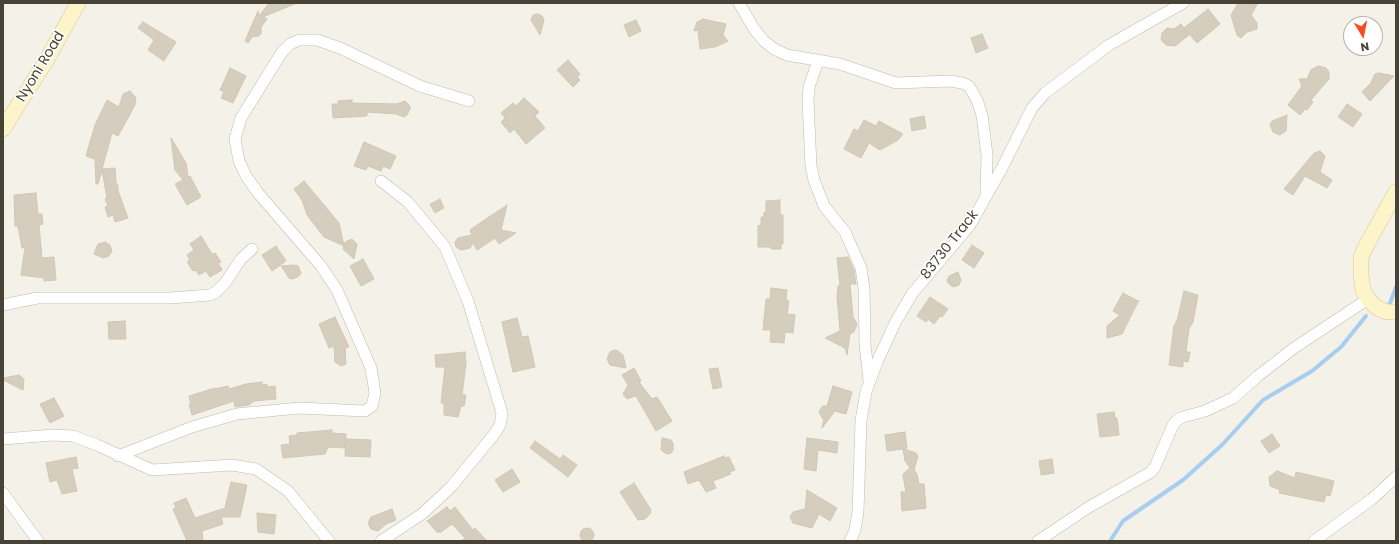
<!DOCTYPE html>
<html>
<head>
<meta charset="utf-8">
<style>
  body { margin:0 }
  #map { position:relative; width:1399px; height:544px; overflow:hidden; background:#f4f1e9; font-family:Poppins,sans-serif }
  canvas { display:block }
  .frame { position:absolute; inset:0; border:4px solid #484237; pointer-events:none }
  .north { position:absolute; left:1343px; top:16px; width:40px; height:40px; box-sizing:border-box; background:#fff; border:1px solid #b6b3af; border-radius:50%; rotate:170deg; font-size:11px; font-weight:700; line-height:16px; text-align:center; color:#484237 }
  .north::after { content:''; display:block; margin:auto; width:14px; height:18px; background:#f44e20; clip-path:polygon(50% 0,100% 100%,50% 72%,0 100%) }
</style>
</head>
<body>
<div id="map">
<canvas width="1399" height="544"></canvas>
<div class="frame"></div>
<div class="north">N</div>
</div>
<script>
const g = document.querySelector('canvas').getContext('2d');
g.lineJoin = 'round';
function shape(rows) {
  const path = new Path2D();
  for (const r of rows) {
    if (r.length === 3) {
      path.moveTo(r[0] + r[2], r[1]);
      path.arc(r[0], r[1], r[2], 0, 2 * Math.PI);
      continue;
    }
    path.moveTo(r[0], r[1]);
    for (let i = 2; i < r.length; i += 2) path.lineTo(r[i], r[i + 1]);
  }
  return path;
}
function trace(path, color, width, dash) {
  g.strokeStyle = color;
  g.lineWidth = width;
  g.lineCap = dash ? 'butt' : 'round';
  g.setLineDash(dash || []);
  g.stroke(path);
}
function fillPath(path, color) {
  g.fillStyle = color;
  g.fill(path, 'evenodd');
}
function write(font, color, halo, rows, align = 'center') {
  g.font = font + ' Poppins,sans-serif';
  g.lineWidth = 3;
  g.setLineDash([]);
  g.textBaseline = 'middle';
  g.strokeStyle = halo;
  g.fillStyle = color;
  for (const [text, x, y, turn = 0] of rows) {
    g.save();
    g.translate(x, y);
    g.rotate((+turn || 0) * Math.PI / 180);
    g.textAlign = isNaN(turn) ? turn : align;
    if (halo) g.strokeText(text, 0, 0);
    g.fillText(text, 0, 0);
    g.restore();
  }
}
const stream = shape([
  [1389,306,1396,287],
  [1110,541,1123,521,1183,480,1222,445,1263,400,1312,371,1341,347,1366,316]
]);
const building = shape([
  [269,3,297,3,263,17,267,19,261,27,261,34,259,36,252,37,248,43,245,41,258,11,259,16,269,3],
  [1238,3,1258,3,1251,15,1257,23,1257,29,1247,32,1241,38,1237,35,1231,15,1238,3],
  [1208,9,1220,24,1197,43,1184,28,1208,9],
  [538,14,542,16,544,20,540,35,531,20,533,15,538,14],
  [703,19,726,24,723,35,728,41,715,47,700,49,698,30,694,31,697,22,703,19],
  [636,20,641,31,629,37,624,25,636,20],
  [143,22,176,42,164,61,148,50,154,40,138,28,143,22],
  [1181,24,1189,35,1175,46,1166,45,1161,40,1162,33,1167,28,1174,29,1181,24],
  [982,34,988,48,976,53,971,38,982,34],
  [568,60,580,74,577,77,580,80,573,87,557,70,568,60],
  [1318,66,1326,68,1329,72,1329,79,1311,100,1313,102,1307,110,1305,109,1300,115,1288,105,1302,86,1299,79,1307,79,1311,70,1318,66],
  [230,68,246,76,233,103,221,98,224,92,220,90,230,68],
  [1379,73,1394,76,1370,101,1362,92,1371,83,1375,74,1379,73],
  [130,91,136,98,135,105,118,136,112,133,102,169,115,168,116,182,118,186,118,191,128,218,115,222,113,215,108,217,105,207,108,206,105,199,107,198,102,170,98,184,96,184,95,159,86,156,95,125,107,100,119,107,123,94,130,91],
  [524,98,539,112,535,116,545,128,526,144,514,129,510,133,501,122,505,118,501,113,513,103,516,106,524,98],
  [352,100,352,103,397,104,405,101,410,106,410,109,407,115,404,117,396,114,367,112,367,116,333,118,332,104,338,104,338,101,352,100],
  [1347,104,1362,114,1353,127,1338,117,1347,104],
  [1287,115,1286,131,1280,135,1273,132,1270,125,1272,121,1287,115],
  [924,116,926,128,912,131,910,119,924,116],
  [864,120,876,126,879,121,903,134,898,140,880,150,869,143,861,158,844,149,854,129,858,131,864,120],
  [171,138,186,163,188,177,190,176,201,197,187,205,175,184,183,180,175,170,171,138],
  [364,142,396,156,390,169,383,166,381,171,368,166,366,170,354,166,364,142],
  [1320,151,1325,156,1320,172,1332,180,1327,188,1305,176,1293,195,1284,189,1314,153,1320,151],
  [304,181,339,223,344,246,345,242,352,239,357,244,354,259,343,249,344,246,324,237,307,215,302,200,294,189,304,181],
  [36,193,38,214,42,214,43,224,39,225,42,258,54,257,56,280,44,281,44,278,21,275,25,247,22,248,18,226,15,226,14,195,36,193],
  [440,199,444,208,435,213,430,204,440,199],
  [780,200,780,215,783,215,783,244,781,244,781,249,771,249,771,247,758,247,758,226,761,225,761,217,764,217,764,212,766,212,766,201,780,200],
  [507,205,501,230,516,233,499,244,495,238,477,250,473,243,470,248,461,250,456,247,455,242,458,238,472,235,470,230,477,225,507,205],
  [201,236,212,254,215,253,221,262,218,263,222,270,210,277,206,271,199,275,196,270,193,271,187,262,190,260,187,255,194,250,190,244,201,236],
  [105,242,110,245,112,251,109,256,103,258,94,254,98,244,105,242],
  [972,245,984,253,974,268,962,260,972,245],
  [276,246,286,261,272,271,262,255,276,246],
  [848,257,854,270,856,284,850,284,853,317,857,324,854,332,850,334,847,355,845,348,825,338,840,331,837,296,838,286,840,285,837,258,848,257],
  [363,259,374,279,361,286,350,266,363,259],
  [294,265,298,266,301,273,299,276,293,279,289,278,281,266,294,265],
  [958,272,961,280,959,285,954,287,950,285,947,281,949,276,958,272],
  [771,288,787,290,786,300,789,301,787,314,795,315,793,333,785,332,784,343,770,342,771,330,763,330,766,299,770,299,771,288],
  [1184,291,1198,295,1193,322,1189,329,1186,352,1190,352,1188,362,1183,361,1183,367,1169,365,1174,325,1175,325,1178,317,1184,291],
  [1123,293,1138,301,1139,300,1122,334,1107,338,1107,326,1120,315,1113,311,1123,293],
  [930,297,948,309,942,317,940,316,934,324,928,319,926,322,917,316,930,297],
  [335,317,349,347,345,348,346,364,341,366,335,362,334,346,329,348,319,324,335,317],
  [517,318,522,337,528,336,535,367,513,372,502,322,517,318],
  [125,321,126,339,109,339,108,322,125,321],
  [614,350,618,351,623,355,626,368,610,365,607,359,610,352,614,350],
  [465,352,466,363,462,395,466,395,464,406,461,406,458,417,444,415,444,403,441,403,445,367,436,367,435,355,465,352],
  [634,368,641,381,639,382,652,399,657,397,672,421,656,431,636,396,627,399,623,394,628,385,622,375,634,368],
  [718,368,722,387,713,389,709,369,718,368],
  [19,375,24,379,23,390,3,380,3,378,19,375],
  [262,382,262,385,267,384,267,387,275,386,276,399,254,401,249,405,235,407,234,401,192,415,189,404,191,404,189,396,215,388,215,389,228,386,229,389,246,384,262,382],
  [833,386,852,392,846,414,835,411,822,428,824,418,822,418,819,411,823,406,827,406,833,386],
  [54,398,64,416,50,423,40,404,54,398],
  [1114,412,1115,418,1117,418,1119,435,1100,437,1097,414,1114,412],
  [332,430,332,433,346,434,345,448,328,447,325,454,283,458,281,445,290,444,289,436,297,435,297,433,332,430],
  [905,432,907,448,904,449,916,453,918,456,914,470,917,474,919,484,924,484,926,508,902,511,901,492,906,492,903,476,904,473,910,468,905,461,903,449,887,451,885,435,905,432],
  [1272,434,1280,446,1269,453,1261,441,1272,434],
  [662,438,671,440,673,443,673,450,671,453,667,454,661,450,662,438],
  [807,438,838,442,837,453,818,450,816,471,804,469,807,438],
  [346,439,371,440,370,457,345,456,346,439],
  [535,441,560,459,563,455,577,465,568,477,530,448,535,441],
  [724,456,724,458,729,457,735,470,730,472,731,474,713,481,716,488,706,492,699,480,688,484,684,472,724,456],
  [76,457,78,468,72,469,77,491,62,494,57,480,50,482,46,463,76,457],
  [1052,459,1054,473,1041,475,1039,461,1052,459],
  [512,469,520,482,503,492,495,480,512,469],
  [1277,471,1295,478,1296,472,1334,481,1330,496,1326,495,1324,502,1279,493,1280,490,1270,486,1269,477,1277,471],
  [231,482,247,485,240,517,221,517,223,524,202,531,203,541,187,541,173,509,176,508,174,503,186,498,195,518,225,508,231,482],
  [634,483,651,510,650,514,645,519,638,520,620,492,634,483],
  [807,490,837,508,830,521,819,514,812,528,793,523,790,517,793,512,805,509,807,490],
  [447,507,450,511,455,507,473,530,475,528,487,541,461,541,465,538,452,524,441,532,437,532,427,521,447,507],
  [392,509,396,520,386,524,378,531,371,529,368,523,371,517,392,509],
  [257,513,276,515,274,534,258,532,257,513],
  [587,535,7]
]);
const street = shape([
  [739,3,754,29,764,41,774,49,787,55,840,64,896,83,950,81,962,83,969,86,977,100,982,115,987,155,986,194],
  [818,61,809,87,808,100,811,166,814,180,824,206,845,232,861,268,864,288,865,344,869,381],
  [381,181,408,202,445,247,468,301,502,413,500,425,496,432,451,487,422,514,381,541],
  [3,305,37,298,170,298,210,295,216,292,225,283,241,259,252,249],
  [3,439,53,435,73,436,97,445,152,470,232,465,256,469,288,491,329,541],
  [118,456,192,427,237,414,299,408,365,411,372,406,375,393,371,368,337,290,321,266,258,193,246,176,239,161,235,139,241,118,282,52,290,44,299,40,317,40,340,48,420,86,469,101],
  [3,493,38,541],
  [850,541,855,530,858,512,861,420,866,392,877,362,895,323,912,294,970,225,1002,168,1032,108,1045,93,1109,45,1183,3],
  [1038,541,1089,507,1151,472,1155,467,1173,425,1177,420,1183,417,1205,411,1233,398,1258,376,1294,348,1368,299],
  [1314,541,1372,499,1396,477]
]);
const secondary = shape([
  [3,129,46,61,78,3],
  [1396,192,1366,246,1361,257,1361,275,1363,291,1368,299,1377,308,1387,312,1396,312]
]);
const streetNames = [
  ["Nyoni Road",41,67,-59],
  ["83730 Track",950,245,-52]
];
trace(stream, '#a7cdef', 4);
fillPath(building, '#d5cebf');
trace(building, '#d0c6b2', 1);
trace(street, '#bfbaac', 12);
trace(secondary, '#d3c79a', 16);
trace(street, '#fff', 11);
trace(secondary, '#fdf4ca', 15);
write('14px', '#484237', '#fff', streetNames);
</script>
</body>
</html>
